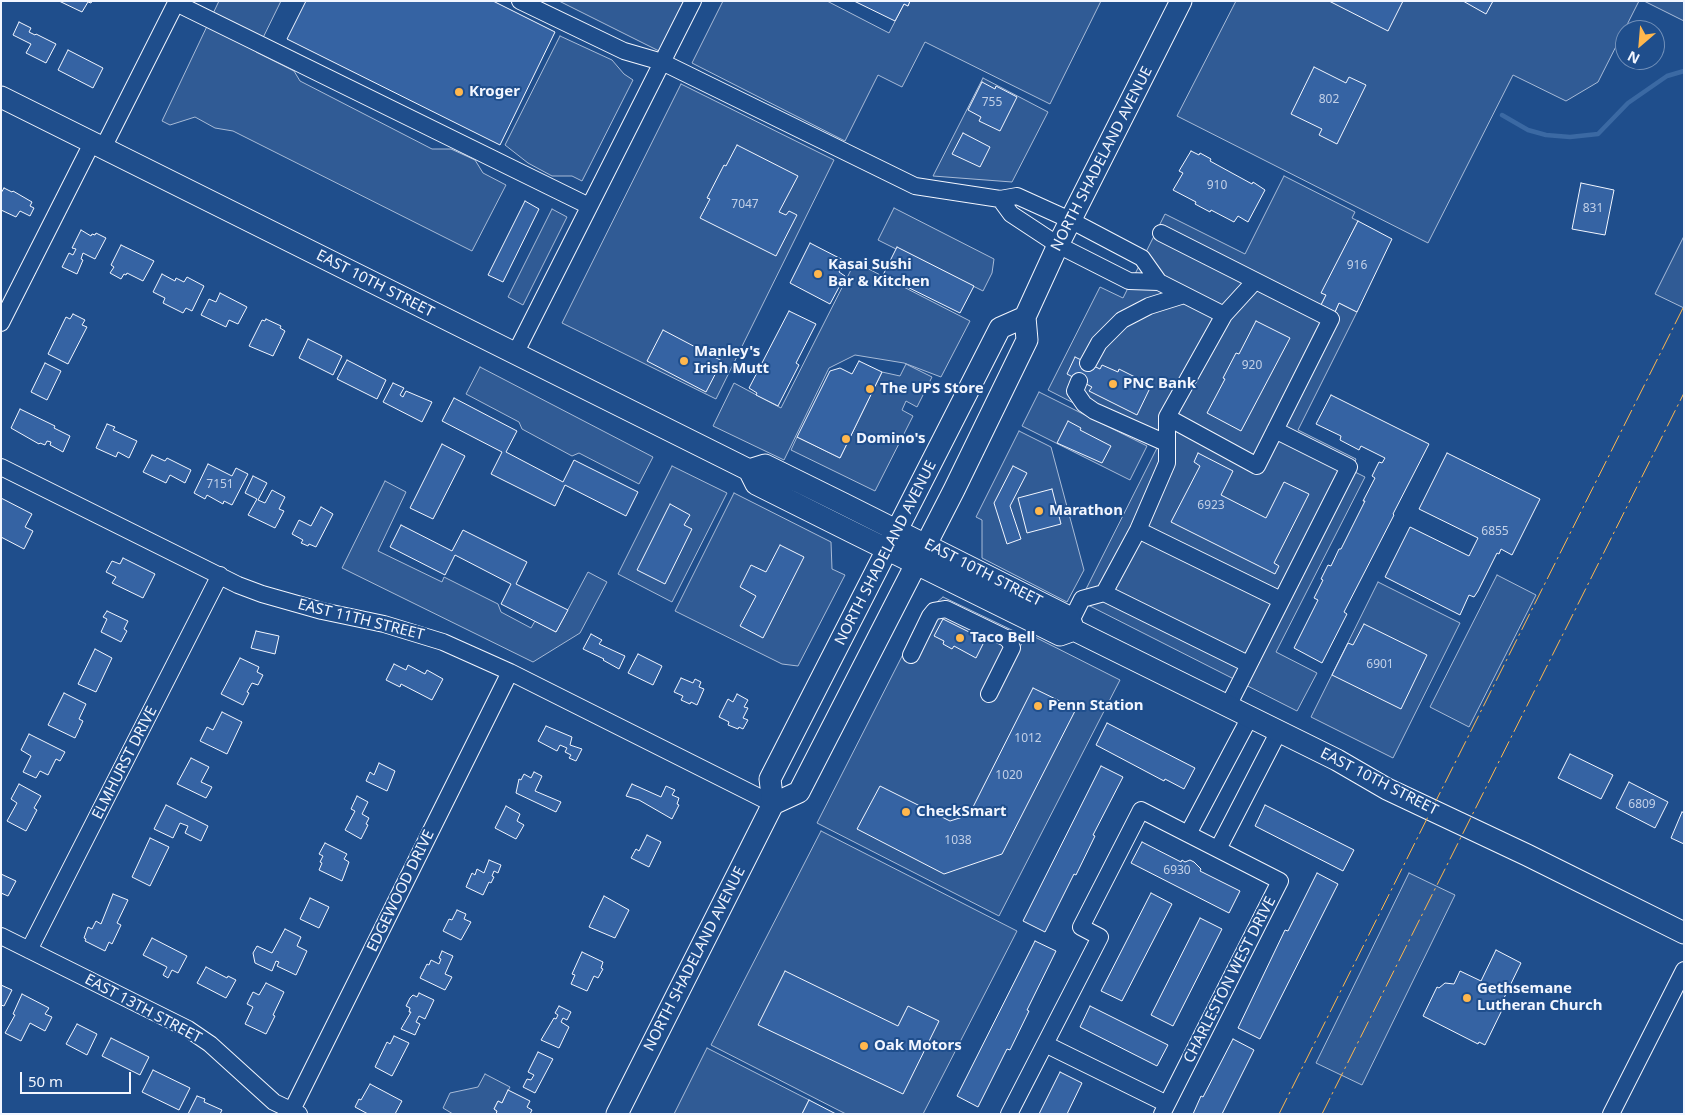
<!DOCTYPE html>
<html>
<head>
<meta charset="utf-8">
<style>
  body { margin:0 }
  #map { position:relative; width:1685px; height:1115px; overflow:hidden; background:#1f4e8c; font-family:"Noto Sans",sans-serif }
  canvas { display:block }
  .frame { position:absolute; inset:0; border:2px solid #f2f6ff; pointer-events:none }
  .north { position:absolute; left:1615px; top:20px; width:50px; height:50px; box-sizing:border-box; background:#1f4e8c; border:1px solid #7391ba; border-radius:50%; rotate:207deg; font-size:14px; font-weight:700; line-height:20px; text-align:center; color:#f2f6ff }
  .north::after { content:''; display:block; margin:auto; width:18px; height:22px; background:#ffb74d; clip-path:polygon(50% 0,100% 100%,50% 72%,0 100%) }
  .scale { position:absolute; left:20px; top:1072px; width:111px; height:22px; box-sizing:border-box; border:2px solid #f2f6ff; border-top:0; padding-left:6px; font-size:15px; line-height:18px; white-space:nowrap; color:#f2f6ff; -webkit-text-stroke:4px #1f4e8c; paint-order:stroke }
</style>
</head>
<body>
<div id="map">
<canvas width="1685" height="1115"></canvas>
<div class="frame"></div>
<div class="north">N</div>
<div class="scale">50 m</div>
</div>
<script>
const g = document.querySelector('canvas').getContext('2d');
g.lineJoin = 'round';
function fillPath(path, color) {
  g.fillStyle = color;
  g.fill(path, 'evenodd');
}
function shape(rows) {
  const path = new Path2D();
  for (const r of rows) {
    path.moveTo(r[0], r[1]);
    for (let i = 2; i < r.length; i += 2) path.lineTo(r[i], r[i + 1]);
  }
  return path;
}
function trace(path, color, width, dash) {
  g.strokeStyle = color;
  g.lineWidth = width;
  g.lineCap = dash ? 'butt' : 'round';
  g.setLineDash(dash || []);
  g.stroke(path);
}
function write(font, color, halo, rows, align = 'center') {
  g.font = font + ' "Noto Sans",sans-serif';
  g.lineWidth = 4;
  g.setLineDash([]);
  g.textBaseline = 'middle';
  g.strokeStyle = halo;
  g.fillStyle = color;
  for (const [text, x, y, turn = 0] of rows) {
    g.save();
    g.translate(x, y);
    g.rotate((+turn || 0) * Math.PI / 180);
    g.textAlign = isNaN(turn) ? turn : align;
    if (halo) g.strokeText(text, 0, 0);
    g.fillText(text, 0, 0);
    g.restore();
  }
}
const parking = shape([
  [219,1,281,1,256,52,294,71,300,81,432,149,451,149,475,160,483,173,506,185,472,251,233,131,215,128,195,117,170,125,162,121,219,1],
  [559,1,684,1,659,51,559,1],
  [723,1,827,1,889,33,904,4,908,6,910,1,1101,1,1050,104,925,42,902,87,878,75,845,141,692,63,723,1],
  [1236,1,1639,1,1598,82,1566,101,1513,75,1428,243,1177,116,1236,1],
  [1644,1,1684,1,1684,21,1644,1],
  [560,36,612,60,624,74,633,80,582,181,572,176,552,176,528,163,505,145,560,36],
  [983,78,1048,112,1012,182,933,176,983,78],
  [681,84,834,160,716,399,562,323,681,84],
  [1284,176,1355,212,1352,218,1358,221,1322,293,1326,295,1321,305,1335,312,1339,303,1357,312,1298,430,1356,459,1351,470,1365,477,1276,652,1317,673,1297,711,1080,601,1158,446,1048,390,1100,287,1123,298,1165,214,1245,254,1284,176],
  [894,208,994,259,992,273,983,291,897,248,896,249,878,240,894,208],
  [552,209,567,217,523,305,508,297,552,209],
  [1684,236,1684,308,1655,294,1684,236],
  [855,262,970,321,941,377,904,363,855,355,829,368,784,460,713,426,734,383,781,408,855,262],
  [906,364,932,377,917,407,906,401,902,410,913,416,875,491,791,450,797,437,840,458,882,372,900,376,906,364],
  [480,367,653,457,639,484,579,453,572,456,522,429,519,422,466,394,480,367],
  [1039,392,1147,446,1130,480,1022,426,1039,392],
  [1019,431,1051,447,1084,570,1067,602,982,558,982,520,976,517,1019,431],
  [672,466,727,493,672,602,618,574,672,466],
  [385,481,406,492,378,551,442,582,444,577,498,604,501,612,531,628,535,621,556,632,588,572,607,582,580,633,533,662,342,568,385,481],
  [734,493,831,542,832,569,845,575,798,666,782,664,675,611,734,493],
  [1497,575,1536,595,1469,727,1430,707,1497,575],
  [1378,582,1460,623,1393,758,1311,717,1378,582],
  [943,597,1016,632,1017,639,999,689,1027,633,1120,680,999,916,817,823,924,613,943,597],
  [821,831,1017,931,923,1114,846,1114,711,1045,821,831],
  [1409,873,1455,895,1362,1085,1316,1063,1409,873],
  [707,1048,809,1100,802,1114,674,1114,707,1048],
  [485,1074,510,1087,502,1103,498,1101,494,1109,497,1111,496,1114,453,1114,443,1108,450,1093,478,1087,485,1074]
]);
const stream = shape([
  [1502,115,1528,130,1546,135,1570,137,1598,134,1628,103,1667,76,1684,71]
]);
const building = shape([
  [59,1,92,1,91,3,88,2,82,12,59,1],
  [306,1,493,1,555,32,500,145,287,39,306,1],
  [854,1,910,1,908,6,904,4,895,21,854,1],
  [1329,1,1403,1,1388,31,1329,1],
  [1463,1,1493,1,1486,14,1463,1],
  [19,22,31,28,29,32,35,35,36,34,56,44,46,63,26,53,31,44,13,35,19,22],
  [68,50,103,68,93,88,58,70,68,50],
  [1314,67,1346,83,1349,77,1366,85,1337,144,1319,135,1322,129,1291,114,1314,67],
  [982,82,995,89,996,86,1017,97,1000,131,979,121,981,117,968,110,982,82],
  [963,133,990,147,980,167,952,154,963,133],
  [737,145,798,176,779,212,786,215,789,211,797,215,776,256,700,218,710,199,707,198,724,165,726,166,737,145],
  [1191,151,1199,155,1200,153,1211,159,1210,161,1252,184,1253,182,1265,190,1248,222,1238,216,1234,222,1211,210,1210,212,1195,204,1196,202,1173,190,1183,173,1179,171,1191,151],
  [1581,183,1614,190,1605,235,1572,229,1581,183],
  [4,188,12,192,13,191,32,202,30,206,34,208,30,216,20,211,16,217,1,210,1,193,4,188],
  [525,201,539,209,503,282,488,275,525,201],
  [1358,221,1392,239,1357,312,1339,303,1335,312,1321,305,1326,295,1321,293,1358,221],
  [81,230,91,236,92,234,95,235,96,233,106,238,95,259,83,253,81,259,83,260,77,274,62,267,69,253,73,255,76,249,72,248,81,230],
  [810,243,845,261,839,272,845,276,830,304,790,283,810,243],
  [121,245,154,261,143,281,127,273,126,275,124,274,121,279,110,273,114,267,111,265,121,245],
  [897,247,974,286,960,313,883,275,897,247],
  [162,274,175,281,176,278,184,282,187,277,204,286,192,311,186,308,183,313,163,303,165,298,153,292,162,274],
  [220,293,247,307,238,324,229,320,226,327,201,315,209,299,216,302,220,293],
  [789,311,816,324,796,363,799,365,778,406,756,395,757,393,749,388,789,311],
  [73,314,85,320,82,325,87,327,68,364,48,354,66,317,70,319,73,314],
  [266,319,281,326,280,328,285,331,273,356,249,346,262,320,265,321,266,319],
  [1256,321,1290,338,1241,431,1207,413,1225,379,1223,378,1236,353,1239,354,1256,321],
  [663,330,722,361,706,392,647,361,663,330],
  [308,339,342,356,333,375,299,358,308,339],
  [1075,357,1100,369,1102,365,1118,372,1119,369,1137,378,1135,381,1150,388,1137,415,1089,391,1092,387,1067,374,1075,357],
  [347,360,386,380,377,399,337,379,347,360],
  [859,361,882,372,840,458,797,437,830,371,840,368,852,374,859,361],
  [45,363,61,371,47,400,31,392,45,363],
  [393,383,404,388,400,395,403,397,406,391,432,402,422,422,383,402,393,383],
  [1331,395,1429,444,1393,514,1394,515,1344,612,1347,614,1322,663,1294,648,1318,600,1314,598,1323,580,1321,579,1328,565,1331,566,1339,549,1341,549,1365,501,1363,501,1375,478,1372,476,1379,462,1382,463,1385,458,1361,446,1359,450,1340,440,1341,436,1316,424,1331,395],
  [454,398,517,431,506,452,563,482,574,460,638,492,626,516,565,485,555,506,491,474,502,452,442,421,454,398],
  [20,409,55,426,54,428,70,436,63,452,50,445,51,442,47,441,45,445,40,443,39,444,11,428,20,409],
  [1068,421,1081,428,1080,430,1111,446,1102,463,1057,443,1068,421],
  [107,424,115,427,113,430,137,441,129,458,118,452,116,457,96,448,107,424],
  [442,444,465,456,433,519,410,508,442,444],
  [1198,453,1233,471,1221,495,1266,518,1284,482,1309,494,1274,563,1279,566,1275,574,1171,522,1200,466,1194,462,1198,453],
  [1447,453,1540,499,1512,555,1501,549,1499,554,1497,553,1478,591,1474,597,1469,595,1460,615,1385,577,1410,527,1469,556,1478,538,1419,509,1447,453],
  [152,455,165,461,167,458,191,470,185,483,170,475,166,483,143,472,152,455],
  [208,464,232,476,236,468,248,474,232,505,224,501,223,504,207,495,205,499,194,493,208,464],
  [1013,466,1027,473,1010,506,1021,539,1007,544,994,503,1013,466],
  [253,476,267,483,258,500,265,503,272,490,285,497,279,509,284,511,275,528,248,515,257,499,245,493,253,476],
  [1052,489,1061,524,1027,533,1018,498,1052,489],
  [1,498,32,514,25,527,33,531,24,549,1,537,1,498],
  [670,504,690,515,684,525,692,529,665,584,637,570,670,504],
  [321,507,333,514,316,547,309,544,308,546,301,543,303,540,292,534,299,520,311,526,321,507],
  [401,525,452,551,463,530,527,562,516,584,568,610,556,632,501,604,511,584,455,555,445,575,390,547,401,525],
  [780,545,804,557,763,638,740,626,756,596,740,587,751,565,766,572,780,545],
  [123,558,155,574,143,598,112,583,116,577,106,572,112,561,120,564,123,558],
  [107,611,128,621,124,629,127,631,121,642,101,632,107,619,103,617,107,611],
  [943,619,985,640,976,658,954,646,952,649,943,644,944,641,934,636,943,619],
  [1364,624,1427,655,1401,709,1332,675,1348,643,1353,645,1364,624],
  [256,631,279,636,275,654,251,648,256,631],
  [591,634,602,640,599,644,625,656,619,669,603,660,604,659,583,649,591,634],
  [95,649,112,658,96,692,78,684,95,649],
  [638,654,662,666,653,685,628,673,638,654],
  [240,658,259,667,257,672,263,675,258,685,252,683,247,692,249,693,243,705,221,694,240,658],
  [394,664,406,670,408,665,425,674,427,670,443,679,432,700,401,684,400,687,386,680,394,664],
  [681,678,693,683,695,679,701,682,699,687,704,689,697,705,691,702,690,704,681,700,683,696,674,692,681,678],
  [1033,688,1076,709,1002,854,944,874,857,829,880,786,950,821,969,815,1033,688],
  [64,693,86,704,79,719,83,721,75,738,48,725,64,693],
  [737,694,748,700,744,707,748,708,743,718,748,720,743,729,739,727,738,729,728,725,729,722,719,717,728,699,733,702,737,694],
  [222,712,242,722,227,754,200,741,207,727,213,730,222,712],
  [1107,723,1195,768,1184,789,1165,779,1164,781,1096,745,1107,723],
  [546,726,572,737,570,745,582,749,576,761,569,758,571,755,565,752,567,748,560,745,557,751,538,741,546,726],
  [29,734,65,752,60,761,56,759,48,775,40,771,36,778,23,772,31,756,21,750,29,734],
  [1570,754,1613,775,1601,799,1558,778,1570,754],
  [191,758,209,767,201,782,212,787,206,798,177,784,191,758],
  [379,763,395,771,387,791,366,781,370,772,374,775,379,763],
  [1101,766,1123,777,1093,835,1095,836,1076,875,1074,874,1045,932,1023,921,1101,766],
  [534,772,542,776,535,791,561,802,556,812,516,793,519,779,521,780,524,774,531,778,534,772],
  [1629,782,1668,802,1655,828,1616,808,1629,782],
  [19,784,41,796,34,808,37,810,26,831,7,821,17,803,11,799,19,784],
  [632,784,661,797,666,786,675,790,672,795,679,798,677,804,679,805,672,819,639,800,626,796,632,784],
  [357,796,368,802,362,814,369,818,366,824,368,825,361,839,345,830,355,811,351,809,357,796],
  [166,805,208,826,201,841,185,833,188,826,180,823,173,838,154,829,166,805],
  [1265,805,1354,850,1343,871,1255,826,1265,805],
  [506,806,520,814,517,821,524,825,516,839,495,828,506,806],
  [1682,812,1684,813,1684,844,1671,838,1682,812],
  [647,835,661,842,649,867,631,858,636,849,639,851,647,835],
  [150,838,169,847,150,886,132,877,150,838],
  [1142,842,1181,862,1182,860,1185,862,1190,860,1194,862,1201,869,1200,871,1240,891,1229,913,1131,863,1142,842],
  [325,843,347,854,344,859,349,862,342,881,319,870,322,863,320,862,323,856,319,854,325,843],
  [489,860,501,865,498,873,494,871,492,876,494,877,491,883,489,882,483,895,466,887,472,873,475,875,477,869,484,873,489,860],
  [1317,873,1338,884,1260,1039,1238,1028,1285,930,1288,931,1317,873],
  [1,874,16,881,8,896,1,893,1,874],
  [1151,893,1172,904,1122,1001,1101,991,1151,893],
  [113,894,128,900,117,923,121,925,112,944,109,942,105,951,85,941,86,939,84,938,88,927,92,929,96,921,101,924,113,894],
  [604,896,629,910,615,938,589,927,604,896],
  [310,898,329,907,319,928,300,919,310,898],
  [457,910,466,914,464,919,471,922,461,940,443,931,449,919,452,920,457,910],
  [1200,918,1222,929,1173,1026,1151,1015,1200,918],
  [285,929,301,937,297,946,307,951,296,975,277,966,279,962,276,961,272,971,255,963,253,953,257,946,272,953,285,929],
  [152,938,187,956,178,973,172,970,168,978,163,975,167,967,143,955,152,938],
  [1035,941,1056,951,1027,1010,1029,1011,1010,1050,1007,1049,978,1107,957,1096,1035,941],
  [1496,950,1521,963,1504,998,1502,998,1498,1006,1503,1008,1485,1045,1479,1042,1478,1044,1423,1016,1437,987,1439,988,1445,983,1454,984,1460,971,1481,981,1496,950],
  [442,951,453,956,445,974,452,977,445,990,420,978,427,964,429,965,431,960,439,964,441,959,439,958,442,951],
  [582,952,603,962,601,968,603,969,598,978,594,976,587,991,571,984,575,975,572,974,582,952],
  [206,967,227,978,228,976,236,980,226,998,197,983,206,967],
  [785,971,898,1026,908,1006,939,1021,903,1094,758,1025,785,971],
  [266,983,284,992,273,1015,275,1016,266,1034,245,1024,253,1007,247,1004,253,992,259,995,266,983],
  [1,985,12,990,4,1006,1,1005,1,985],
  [419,993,434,1000,425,1019,419,1016,416,1022,420,1024,415,1035,401,1029,411,1012,409,1012,410,1008,406,1006,410,998,413,995,417,997,419,993],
  [22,994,49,1008,45,1014,52,1017,45,1031,30,1023,21,1041,5,1033,15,1015,13,1014,22,994],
  [559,1006,571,1012,567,1020,563,1018,561,1022,569,1027,559,1048,541,1040,554,1018,556,1019,558,1015,555,1013,559,1006],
  [1090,1006,1168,1045,1157,1066,1080,1027,1090,1006],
  [77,1024,97,1034,87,1055,66,1044,77,1024],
  [394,1036,409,1043,392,1076,375,1067,387,1042,390,1044,394,1036],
  [111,1038,149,1057,140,1075,102,1056,111,1038],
  [1233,1039,1254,1050,1222,1114,1193,1114,1201,1096,1203,1097,1233,1039],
  [538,1052,553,1059,535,1093,523,1087,527,1079,531,1080,534,1075,528,1072,538,1052],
  [153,1070,190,1088,179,1110,142,1092,153,1070],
  [1060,1072,1082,1083,1067,1114,1039,1114,1060,1072],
  [370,1084,402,1101,395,1114,368,1114,355,1107,359,1099,361,1100,370,1084],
  [508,1090,530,1101,527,1107,532,1110,530,1114,496,1114,497,1111,494,1109,498,1101,502,1103,508,1090],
  [197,1096,205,1099,204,1102,222,1110,220,1114,188,1114,197,1096],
  [809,1100,836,1114,802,1114,809,1100]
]);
const minor = shape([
  [520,1,624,51,662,62,915,186,1000,199],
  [176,3,589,206],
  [103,148,177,1],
  [1161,233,1331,319,1257,466,1167,417],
  [1224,315,1255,281],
  [1,323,92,143],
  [515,354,693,1],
  [1088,363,1099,343,1122,320,1149,306,1184,295],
  [1079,381,1075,391,1084,404,1094,411,1166,443],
  [1,467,238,585,262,594,322,611,384,624,443,642,510,672,773,804],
  [1138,530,1281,600],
  [1104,593,1138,530,1167,463,1167,417,1224,315,1159,282,1129,281,1058,245,1011,214,1000,199,1017,196,1070,220,1142,258,1159,282],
  [1071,621,1082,599,1104,593,1248,664],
  [911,655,930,616,934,611,946,609,1006,638,1010,642,1012,648,989,694],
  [1228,706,1349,467,1275,430],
  [1188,834,1250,717],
  [1218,849,1279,731],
  [1,936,188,1029,210,1044,274,1102,299,1114],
  [29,950,220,575],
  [1045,1044,1167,1104],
  [292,1110,510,672],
  [1009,1114,1100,937,1081,927,1141,810,1280,881,1162,1114],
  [1611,1114,1684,970]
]);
const major = shape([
  [1,97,749,470,756,484,854,533,1060,635,1074,630],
  [749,470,765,465,844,504,1069,617,1074,630,1337,760,1387,789,1527,855,1684,933],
  [773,804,799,792,954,490,1027,340,1025,317,1058,245,1181,1],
  [617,1114,773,804,770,779,1000,328,1025,317]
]);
const power = shape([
  [1279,1114,1684,306],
  [1322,1114,1684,393]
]);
const markers = [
  [459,92,5,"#ffb74d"],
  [818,274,5,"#ffb74d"],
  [684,361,5,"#ffb74d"],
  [1113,384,5,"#ffb74d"],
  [870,389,5,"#ffb74d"],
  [846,439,5,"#ffb74d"],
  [1039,511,5,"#ffb74d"],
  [960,638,5,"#ffb74d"],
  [1038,706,5,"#ffb74d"],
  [906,812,5,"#ffb74d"],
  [1467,998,5,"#ffb74d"],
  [864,1046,5,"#ffb74d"]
];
const numberNames = [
  ["802",1329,100],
  ["755",992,103],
  ["910",1217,186],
  ["7047",745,205],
  ["831",1593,209],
  ["916",1357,266],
  ["920",1252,366],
  ["7151",220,485],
  ["6923",1211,506],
  ["6855",1495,532],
  ["6901",1380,665],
  ["1012",1028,739],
  ["1020",1009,776],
  ["6809",1642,805],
  ["1038",958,841],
  ["6930",1177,871]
];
const poiNames = [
  ["Kroger",469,92],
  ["Kasai Sushi",828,265],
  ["Bar & Kitchen",828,282],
  ["Manley's",694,352],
  ["Irish Mutt",694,369],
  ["PNC Bank",1123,384],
  ["The UPS Store",880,389],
  ["Domino's",856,439],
  ["Marathon",1049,511],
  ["Taco Bell",970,638],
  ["Penn Station",1048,706],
  ["CheckSmart",916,812],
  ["Gethsemane",1477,989],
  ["Lutheran Church",1477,1006],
  ["Oak Motors",874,1046]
];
const streetNames = [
  ["NORTH SHADELAND AVENUE",1102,159,-63],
  ["EAST 10TH STREET",375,284,27],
  ["NORTH SHADELAND AVENUE",886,553,-63],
  ["EAST 10TH STREET",983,573,27],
  ["EAST 11TH STREET",361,620,14],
  ["ELMHURST DRIVE",125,763,-63],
  ["EAST 10TH STREET",1379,782,27],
  ["EDGEWOOD DRIVE",401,891,-64],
  ["NORTH SHADELAND AVENUE",695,959,-63],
  ["CHARLESTON WEST DRIVE",1230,980,-63],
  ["EAST 13TH STREET",143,1009,28]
];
fillPath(parking, '#305b95');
trace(parking, '#a8bbd7', 1);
trace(stream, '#3b69a3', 4.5);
fillPath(building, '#3563a3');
trace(building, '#f2f6ff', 1);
trace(minor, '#f2f6ff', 18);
trace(major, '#f2f6ff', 23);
trace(minor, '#1f4e8c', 16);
trace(major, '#1f4e8c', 21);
trace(power, '#ffb74d', 1, [18, 4, 2.5, 4]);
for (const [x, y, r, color] of markers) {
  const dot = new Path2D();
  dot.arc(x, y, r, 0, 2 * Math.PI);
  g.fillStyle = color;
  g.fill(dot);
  trace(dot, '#1f4e8c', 2);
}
write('12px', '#c3d1e8', null, numberNames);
write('bold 15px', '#f2f6ff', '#1f4e8c', poiNames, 'left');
write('15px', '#f2f6ff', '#1f4e8c', streetNames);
</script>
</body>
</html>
